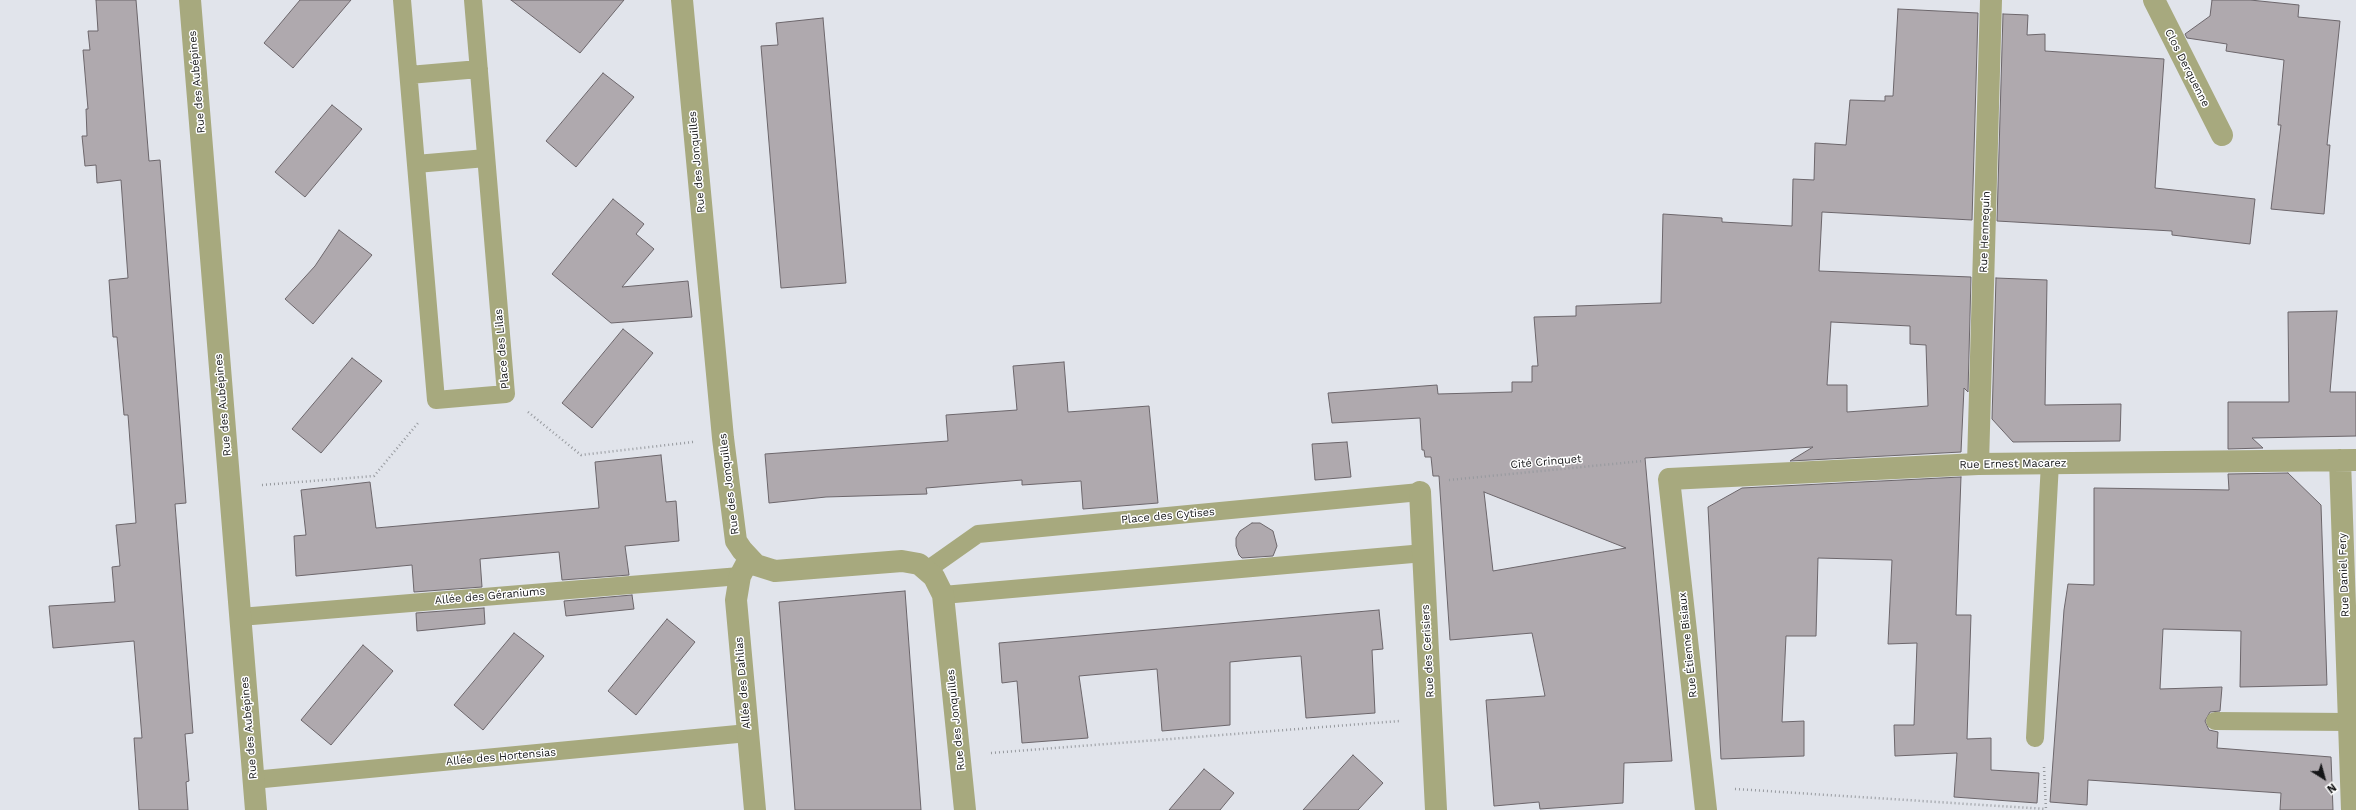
<!DOCTYPE html>
<html>
<head>
<meta charset="utf-8">
<style>
  body { margin:0 }
  #map { position:relative; width:2356px; height:810px; overflow:hidden; background:#e1e4eb; font-family:"Work Sans",sans-serif }
  canvas { display:block }
  .north { position:absolute; left:2304px; top:758px; width:40px; height:40px; -webkit-text-stroke:3px #fff; paint-order:stroke; rotate:143deg; font-size:11px; font-weight:700; line-height:16px; text-align:center; color:#151618 }
  .north::after { content:''; display:block; margin:auto; width:14px; height:18px; background:#151618; clip-path:polygon(50% 0,100% 100%,50% 72%,0 100%) }
</style>
</head>
<body>
<div id="map">
<canvas width="2356" height="810"></canvas>
<div class="north">N</div>
</div>
<script>
const g = document.querySelector('canvas').getContext('2d');
g.lineJoin = 'round';
function fillPath(path, color) {
  g.fillStyle = color;
  g.fill(path, 'evenodd');
}
function shape(rows) {
  const path = new Path2D();
  for (const r of rows) {
    path.moveTo(r[0], r[1]);
    for (let i = 2; i < r.length; i += 2) path.lineTo(r[i], r[i + 1]);
  }
  return path;
}
function trace(path, color, width, dash) {
  g.strokeStyle = color;
  g.lineWidth = width;
  g.lineCap = dash ? 'butt' : 'round';
  g.setLineDash(dash || []);
  g.stroke(path);
}
function write(font, color, halo, rows, align = 'center') {
  g.font = font + ' "Work Sans",sans-serif';
  g.lineWidth = 3;
  g.setLineDash([]);
  g.textBaseline = 'middle';
  g.strokeStyle = halo;
  g.fillStyle = color;
  for (const [text, x, y, turn = 0] of rows) {
    g.save();
    g.translate(x, y);
    g.rotate((+turn || 0) * Math.PI / 180);
    g.textAlign = isNaN(turn) ? turn : align;
    if (halo) g.strokeText(text, 0, 0);
    g.fillText(text, 0, 0);
    g.restore();
  }
}
const building = shape([
  [96,0,136,0,149,161,160,160,186,503,175,504,193,733,185,734,189,781,186,782,188,810,139,810,134,738,142,738,134,641,53,648,49,606,115,602,112,567,120,566,116,525,136,523,128,415,124,415,117,337,113,337,109,280,128,278,121,180,97,183,96,165,85,166,82,136,87,136,86,109,88,109,83,50,90,50,88,31,98,31,96,0],
  [300,0,351,0,293,68,264,43,300,0],
  [511,0,624,0,580,53,511,0],
  [2212,0,2250,0,2299,5,2298,17,2340,21,2327,145,2330,145,2324,214,2271,209,2281,125,2278,125,2284,60,2226,51,2227,44,2187,38,2185,34,2210,16,2212,0],
  [1898,9,1978,13,1972,220,1822,212,1819,271,1971,277,1968,392,1964,388,1961,452,1790,461,1813,447,1645,458,1672,761,1624,763,1623,803,1540,809,1539,802,1494,806,1486,700,1545,696,1532,633,1450,640,1439,476,1433,476,1431,457,1425,457,1424,450,1422,450,1420,418,1332,423,1328,393,1437,385,1438,394,1512,392,1512,382,1532,382,1532,366,1538,366,1534,317,1576,316,1576,306,1661,303,1663,214,1722,218,1722,222,1792,226,1793,179,1814,180,1815,143,1846,145,1850,100,1885,101,1885,96,1893,96,1898,9],
  [1831,322,1910,326,1910,344,1926,345,1928,406,1847,412,1847,385,1827,385,1831,322],
  [1484,492,1626,548,1493,571,1484,492],
  [2003,14,2028,15,2027,35,2045,34,2045,51,2164,59,2155,188,2255,199,2250,244,2172,235,2172,231,1997,221,2003,14],
  [823,18,846,283,781,288,761,46,778,45,776,23,823,18],
  [603,73,634,97,576,167,546,141,603,73],
  [332,105,362,129,305,197,275,172,332,105],
  [613,199,644,224,636,234,654,249,622,287,688,281,692,317,611,323,552,274,613,199],
  [339,230,372,255,313,324,285,299,315,266,339,230],
  [1996,278,2047,280,2045,405,2121,404,2120,441,2013,442,1992,419,1996,278],
  [2337,311,2330,392,2356,392,2356,436,2252,438,2263,448,2228,449,2228,402,2289,402,2288,312,2337,311],
  [623,329,653,353,592,428,562,403,623,329],
  [352,358,382,381,321,453,292,429,352,358],
  [1064,362,1068,412,1149,406,1158,503,1083,509,1081,481,1022,485,1022,480,926,488,927,494,826,497,769,503,765,454,948,441,946,415,1017,410,1013,366,1064,362],
  [1347,442,1351,477,1315,480,1312,444,1347,442],
  [661,455,666,502,676,501,679,541,625,546,629,575,562,580,559,552,480,559,482,587,414,592,412,565,296,576,294,536,306,535,301,490,370,482,376,528,599,508,595,462,661,455],
  [2288,473,2321,505,2327,685,2240,687,2241,631,2163,629,2160,689,2222,687,2220,711,2210,712,2205,721,2209,730,2218,732,2217,748,2331,757,2333,810,2280,810,2281,793,2088,780,2087,805,2050,802,2064,610,2068,584,2094,585,2094,488,2229,490,2228,474,2288,473],
  [1961,477,1956,615,1971,615,1967,739,1991,738,1991,770,2039,773,2037,803,1954,797,1957,753,1895,756,1894,725,1914,725,1917,643,1888,644,1892,560,1818,558,1816,636,1786,636,1782,722,1804,721,1804,756,1721,759,1708,507,1742,488,1961,477],
  [1252,523,1260,523,1273,531,1277,546,1273,556,1242,558,1239,555,1236,546,1236,538,1240,531,1252,523],
  [905,591,921,810,795,810,779,602,905,591],
  [632,595,634,609,566,616,564,601,632,595],
  [484,608,485,624,417,631,416,613,484,608],
  [1379,610,1383,649,1372,650,1375,713,1306,718,1301,656,1261,659,1230,662,1230,725,1162,731,1157,669,1079,676,1088,738,1022,743,1017,681,1002,683,999,643,1379,610],
  [667,619,695,642,636,715,608,691,667,619],
  [514,633,544,656,483,730,454,705,514,633],
  [363,645,393,671,331,745,301,720,363,645],
  [1353,755,1383,783,1358,810,1303,810,1353,755],
  [1204,769,1234,793,1220,810,1169,810,1204,769]
]);
const path = shape([
  [528,412,581,455,693,442],
  [1449,480,1643,461],
  [262,485,374,476,418,423],
  [991,753,1400,721],
  [2044,767,2046,810],
  [1735,789,2046,809]
]);
const service = shape([
  [402,0,436,400,506,394,473,0],
  [409,75,479,69],
  [416,164,486,158],
  [927,570,978,534,1420,492],
  [943,595,1424,553],
  [240,617,740,576],
  [2215,721,2349,722],
  [2035,738,2050,463],
  [253,780,748,733]
]);
const minor = shape([
  [190,0,256,810],
  [682,0,723,438,736,541,742,550,756,565,775,571,902,561,919,564,934,577,943,595,965,810],
  [2154,0,2222,135],
  [2340,460,2352,810],
  [1978,464,1991,0],
  [1420,492,1436,810],
  [749,559,740,576,736,600,755,810],
  [1706,810,1669,479,1978,464,2356,460]
]);
const streetNames = [
  ["Clos Derquenne",2187,68,63],
  ["Rue des Aubépines",197,82,-95],
  ["Rue des Jonquilles",697,162,-95],
  ["Rue Hennequin",1985,232,-88],
  ["Place des Lilas",502,349,-95],
  ["Rue des Aubépines",223,405,-95],
  ["Cité Crinquet",1546,462,-5],
  ["Rue Ernest Macarez",2013,464,-1],
  ["Rue des Jonquilles",729,484,-97],
  ["Place des Cytises",1168,516,-5],
  ["Rue Daniel Fery",2344,575,-92],
  ["Allée des Géraniums",490,596,-5],
  ["Rue Étienne Bisiaux",1688,645,-96],
  ["Rue des Cerisiers",1428,651,-93],
  ["Allée des Dahlias",743,683,-95],
  ["Rue des Jonquilles",956,720,-96],
  ["Rue des Aubépines",249,728,-95],
  ["Allée des Hortensias",501,757,-5]
];
fillPath(building, '#afa9ae');
trace(building, '#6c666b', 1);
trace(path, '#96999e', 2.5, [1, 3]);
trace(service, '#a7a97e', 18);
trace(minor, '#a7a97e', 22);
write('11px', '#151618', '#fff', streetNames);
</script>
</body>
</html>
